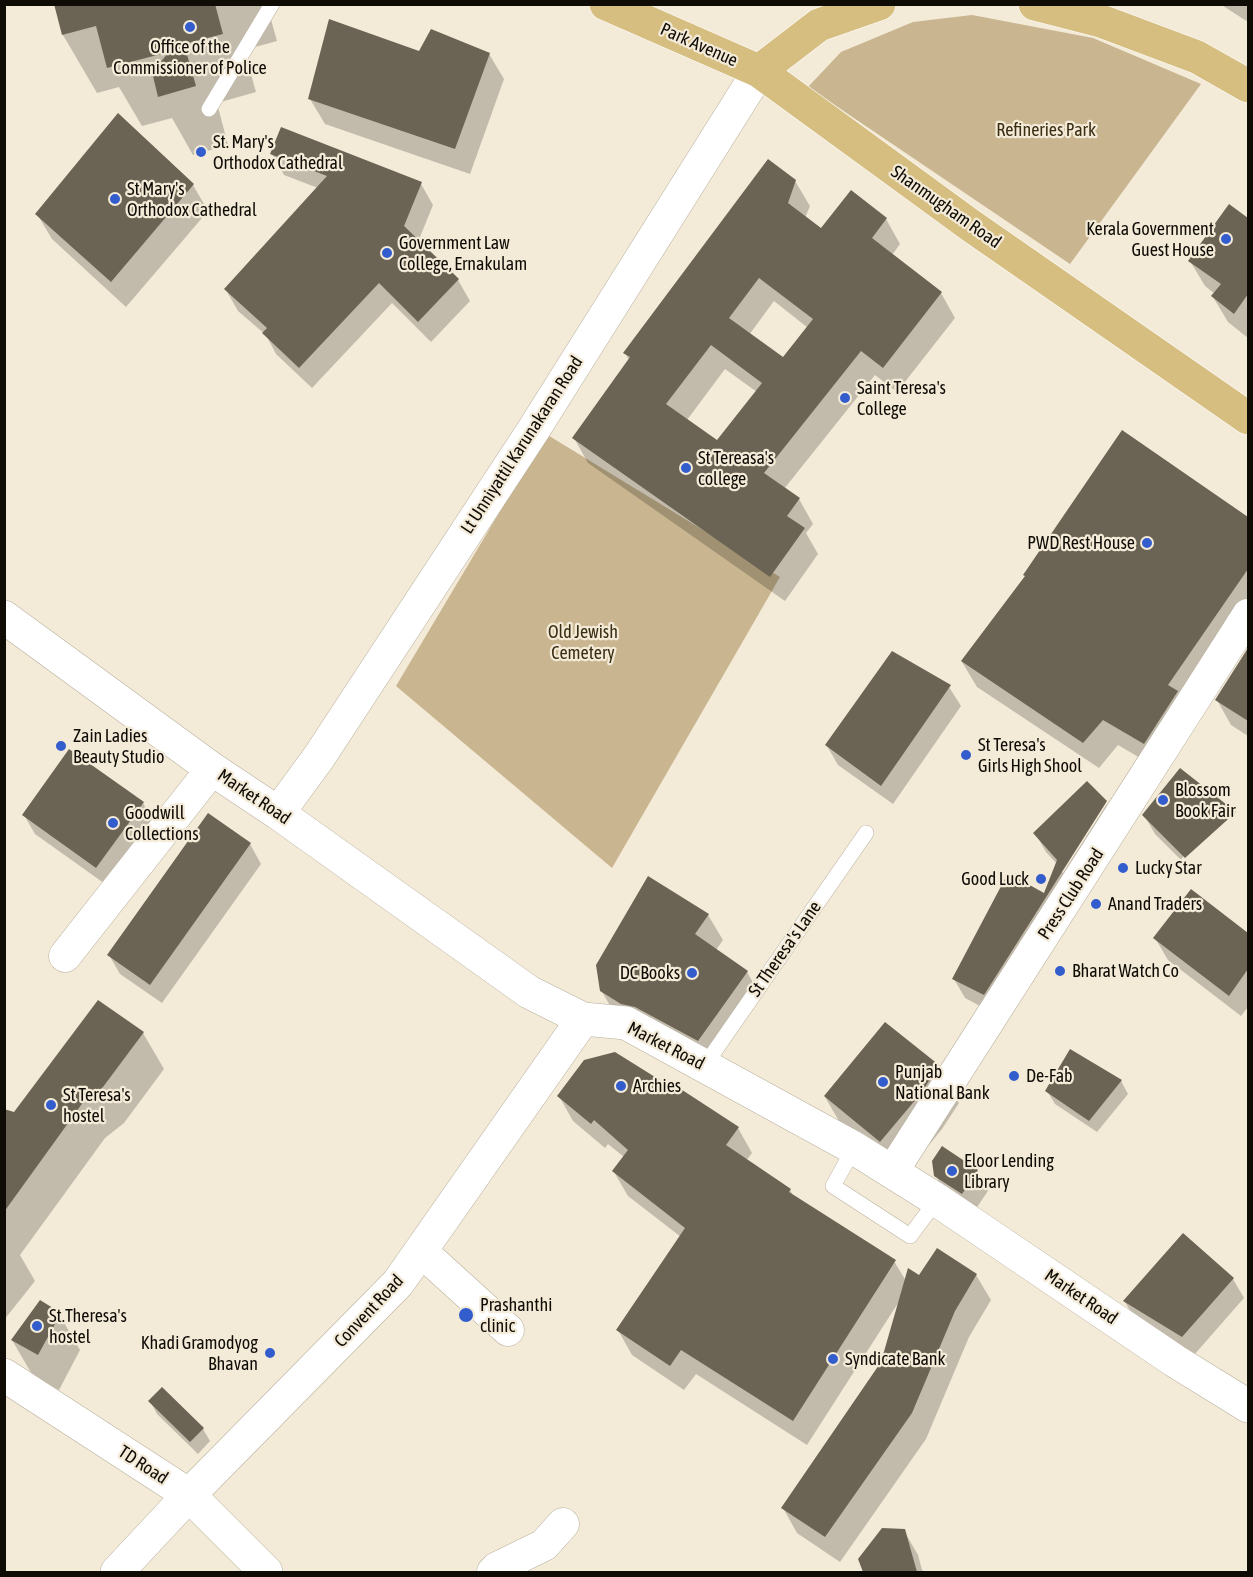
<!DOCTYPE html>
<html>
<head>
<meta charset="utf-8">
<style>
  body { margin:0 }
  #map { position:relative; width:1253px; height:1577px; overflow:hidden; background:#f3ead7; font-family:"Asap Condensed",sans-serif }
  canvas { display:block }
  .frame { position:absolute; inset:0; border:6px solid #0f0c06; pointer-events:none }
</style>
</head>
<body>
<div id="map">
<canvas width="1253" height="1577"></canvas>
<div class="frame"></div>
</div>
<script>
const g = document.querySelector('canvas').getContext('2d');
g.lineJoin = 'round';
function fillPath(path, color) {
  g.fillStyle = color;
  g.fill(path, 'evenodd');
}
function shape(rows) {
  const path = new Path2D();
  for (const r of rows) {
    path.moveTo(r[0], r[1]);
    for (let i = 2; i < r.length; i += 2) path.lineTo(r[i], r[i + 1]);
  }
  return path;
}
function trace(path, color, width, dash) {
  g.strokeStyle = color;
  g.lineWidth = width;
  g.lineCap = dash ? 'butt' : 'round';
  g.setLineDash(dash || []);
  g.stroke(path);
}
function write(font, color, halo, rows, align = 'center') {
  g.font = font + ' "Asap Condensed",sans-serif';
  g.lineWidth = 4.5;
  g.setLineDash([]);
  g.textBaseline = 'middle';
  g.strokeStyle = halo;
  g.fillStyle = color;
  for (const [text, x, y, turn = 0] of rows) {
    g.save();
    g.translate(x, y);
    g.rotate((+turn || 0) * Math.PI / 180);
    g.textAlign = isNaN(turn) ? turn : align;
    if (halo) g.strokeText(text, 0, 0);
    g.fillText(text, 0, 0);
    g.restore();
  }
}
const green = shape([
  [972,15,1093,38,1201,84,1070,264,808,87,841,52,913,22],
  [546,434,780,577,612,868,396,686]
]);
const shadow = shape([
  [58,4,263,4,270,16,277,41,244,50,256,92,217,103,228,145,193,155,172,118,142,126,119,87,97,93,63,35],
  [1220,4,1248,4,1248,22],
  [419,53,489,54,504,79,470,174,325,124,310,99],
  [118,115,193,185,208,211,126,307,52,239,37,214],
  [272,154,421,184,433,205,418,242,458,280,470,301,431,342,392,303,312,388,276,354,266,335,238,311,226,290,318,188,284,175],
  [795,181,810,206,805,218,821,230,851,192,886,219,900,244,892,255,941,293,955,318,897,392,875,375,784,489,799,499,813,524,806,533,818,554,785,601,588,463,574,438,629,360,625,353],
  [774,301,808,328,783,359,749,335],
  [725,369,757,392,717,442,687,420],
  [1230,206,1248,220,1248,338,1228,322,1213,297,1215,294,1205,286,1190,261],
  [1122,432,1248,519,1248,616,1159,769,1118,745,1099,768,977,687,962,662,1026,577],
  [1248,650,1248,736,1231,725,1217,700],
  [949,687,961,706,893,804,838,765,827,746],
  [1106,802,1061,871,1063,873,1107,804,1117,822,995,1014,965,998,954,979,1045,895,1057,864,1046,852,1035,833],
  [143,803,154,822,108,886,35,834,24,815],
  [1214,807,1181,860,1155,834,1144,815],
  [250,844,261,864,162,1003,120,974,109,955],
  [1191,891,1248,935,1248,1007,1241,1016,1168,960,1155,938],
  [708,915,723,940,716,950,747,972,761,997,713,1066,616,1016,601,990],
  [143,1033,164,1069,124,1123,105,1138,20,1255,35,1281,4,1320,4,1111,15,1114],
  [938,1066,959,1103,942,1129,902,1178,846,1133,825,1097],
  [1121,1081,1128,1094,1097,1132,1055,1104,1047,1091],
  [559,1096,738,1128,752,1153,746,1161,790,1190,794,1197,894,1261,906,1281,920,1277,976,1275,991,1300,969,1337,926,1439,840,1562,797,1533,783,1508,882,1363,900,1300,807,1445,696,1374,684,1390,632,1355,618,1330,681,1237,628,1196,614,1172,624,1157,608,1144,605,1148,573,1121],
  [943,1149,977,1171,988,1191,973,1213,947,1195,936,1176],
  [1233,1279,1244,1298,1194,1355,1136,1321,1125,1302],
  [59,1314,80,1350,59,1390,33,1376,12,1340],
  [150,1401,203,1429,210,1441,198,1454,157,1414],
  [904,1531,918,1555,922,1570,925,1572,864,1572,859,1559]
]);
const building = shape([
  [54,4,215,4,223,34,184,44,196,86,158,97,152,72,169,52,107,68,96,26,62,35],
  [329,19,419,51,431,29,490,53,455,149,308,99],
  [118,113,194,184,111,282,35,214],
  [281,127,422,182,404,226,459,279,418,322,379,283,299,368,262,333,267,328,224,289,327,176,270,154],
  [768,159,796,180,788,203,821,228,851,190,887,218,872,238,942,292,883,368,861,351,764,473,800,498,787,516,805,528,770,577,572,438,630,357,623,353],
  [759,278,813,319,783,357,729,318],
  [711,345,762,383,717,440,666,404],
  [1229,204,1248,218,1248,294,1234,314,1211,296,1221,284,1188,261],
  [1122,430,1248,517,1248,569,1168,685,1178,691,1144,744,1103,720,1083,743,961,661,1025,576,1023,575],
  [1248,648,1248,721,1215,700],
  [892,651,951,685,881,786,825,745],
  [69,749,144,802,96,868,22,815],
  [1180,768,1236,812,1185,858,1142,815],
  [1087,781,1107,801,984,995,952,979,1008,873,1044,893,1057,860,1033,833],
  [208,813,251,843,150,985,107,955],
  [648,876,709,914,695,934,748,971,698,1041,635,1007,621,1004,600,991,596,965],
  [1191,889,1248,933,1248,969,1229,996,1153,938],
  [98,1000,144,1032,103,1087,84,1101,4,1212,4,1109,14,1112],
  [885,1022,939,1065,922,1092,880,1142,824,1096],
  [1070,1049,1122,1080,1089,1121,1045,1091],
  [615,1052,671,1087,673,1084,739,1127,726,1145,791,1189,789,1192,896,1260,793,1421,681,1350,670,1366,616,1330,685,1228,612,1171,628,1150,594,1120,591,1124,557,1096,584,1060],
  [942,1146,978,1170,962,1194,934,1176,932,1161],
  [1183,1233,1234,1278,1182,1337,1123,1301],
  [937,1248,977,1274,955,1311,912,1413,825,1537,781,1508,881,1362,908,1268,919,1275],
  [40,1300,61,1313,38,1355,11,1340],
  [162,1387,204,1428,190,1442,148,1401],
  [882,1528,905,1529,917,1572,863,1572,858,1559]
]);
const service = shape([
  [209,109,272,4],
  [705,1065,866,833],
  [854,1148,833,1186,910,1236,937,1200]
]);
const minor = shape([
  [65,956,212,769],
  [892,1172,1248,615],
  [421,1251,508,1330],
  [493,1572,497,1568,544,1545,563,1524]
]);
const tertiary = shape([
  [4,617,212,769,278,813,529,992,583,1019,626,1023,854,1148,937,1200,1175,1361,1248,1406],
  [278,813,319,757,534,429,759,71],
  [4,1375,189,1495,266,1572],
  [117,1572,189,1495,398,1283,583,1019]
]);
const primary = shape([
  [606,4,759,71,970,225,1248,418],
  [1035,4,1101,21,1197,57,1248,86],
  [759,71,819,25,879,4]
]);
const markers = [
  [190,27,6,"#335dcd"],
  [201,152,6,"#335dcd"],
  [115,199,6,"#335dcd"],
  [1226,239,6,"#335dcd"],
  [387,253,6,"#335dcd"],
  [845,398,6,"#335dcd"],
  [686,468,6,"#335dcd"],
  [1147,543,6,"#335dcd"],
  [61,746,6,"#335dcd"],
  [966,755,6,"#335dcd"],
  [1163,800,6,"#335dcd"],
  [113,823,6,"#335dcd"],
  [1123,868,6,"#335dcd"],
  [1041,879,6,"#335dcd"],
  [1096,904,6,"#335dcd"],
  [1060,971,6,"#335dcd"],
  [692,973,6,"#335dcd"],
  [1014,1076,6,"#335dcd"],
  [883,1082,6,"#335dcd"],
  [621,1086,6,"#335dcd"],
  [51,1105,6,"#335dcd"],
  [952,1171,6,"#335dcd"],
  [466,1315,8,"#335dcd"],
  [37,1326,6,"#335dcd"],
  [270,1353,6,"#335dcd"],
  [833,1359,6,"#335dcd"]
];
const streetNames = [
  ["Park Avenue",699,45,24],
  ["Shanmugham Road",946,207,35],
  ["Lt Unniyattil Karunakaran Road",522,445,-57],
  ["Market Road",254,797,34],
  ["Press Club Road",1071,894,-57],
  ["St Theresa's Lane",785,949,-55],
  ["Market Road",666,1046,27],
  ["Market Road",1081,1297,34],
  ["Convent Road",369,1311,-47],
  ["TD Road",143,1465,33]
];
const poiNames = [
  ["Office of the",190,47,"center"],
  ["Commissioner of Police",190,68,"center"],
  ["St. Mary's",213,142],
  ["Orthodox Cathedral",213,163],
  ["St Mary's",127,189],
  ["Orthodox Cathedral",127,210],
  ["Kerala Government",1214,229,"right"],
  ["Guest House",1214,250,"right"],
  ["Government Law",399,243],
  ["College, Ernakulam",399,264],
  ["Saint Teresa's",857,388],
  ["College",857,409],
  ["St Tereasa's",698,458],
  ["college",698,479],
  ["PWD Rest House",1135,543,"right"],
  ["Zain Ladies",73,736],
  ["Beauty Studio",73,757],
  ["St Teresa's",978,745],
  ["Girls High Shool",978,766],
  ["Blossom",1175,790],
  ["Book Fair",1175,811],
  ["Goodwill",125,813],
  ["Collections",125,834],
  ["Lucky Star",1135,868],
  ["Good Luck",1029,879,"right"],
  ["Anand Traders",1108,904],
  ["Bharat Watch Co",1072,971],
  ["DC Books",680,973,"right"],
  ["Punjab",895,1072],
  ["National Bank",895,1093],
  ["De-Fab",1026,1076],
  ["Archies",633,1086],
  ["St Teresa's",63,1095],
  ["hostel",63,1116],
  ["Eloor Lending",964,1161],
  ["Library",964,1182],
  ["Prashanthi",480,1305],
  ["clinic",480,1326],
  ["St.Theresa's",49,1316],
  ["hostel",49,1337],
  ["Khadi Gramodyog",258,1343,"right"],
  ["Bhavan",258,1364,"right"],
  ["Syndicate Bank",845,1359]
];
const parkNames = [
  ["Refineries Park",1046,130],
  ["Old Jewish",583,632],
  ["Cemetery",583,653]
];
fillPath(green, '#c9b690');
fillPath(shadow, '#0003');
fillPath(building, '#6b6353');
trace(service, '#b8b09e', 16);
trace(minor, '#b8b09e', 33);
trace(tertiary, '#b8b09e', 34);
trace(primary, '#fff', 34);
trace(service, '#fff', 15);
trace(minor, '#fff', 32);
trace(tertiary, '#fff', 33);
trace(primary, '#d6bd80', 33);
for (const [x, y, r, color] of markers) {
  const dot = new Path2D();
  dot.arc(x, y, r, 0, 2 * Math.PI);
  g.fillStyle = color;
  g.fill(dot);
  trace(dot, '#f3ead7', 2);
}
write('18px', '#0f0c06', '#f3ead7', streetNames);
write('18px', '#0f0c06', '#f3ead7', poiNames, 'left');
write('18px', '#392d12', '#f3ead7', parkNames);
</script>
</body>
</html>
